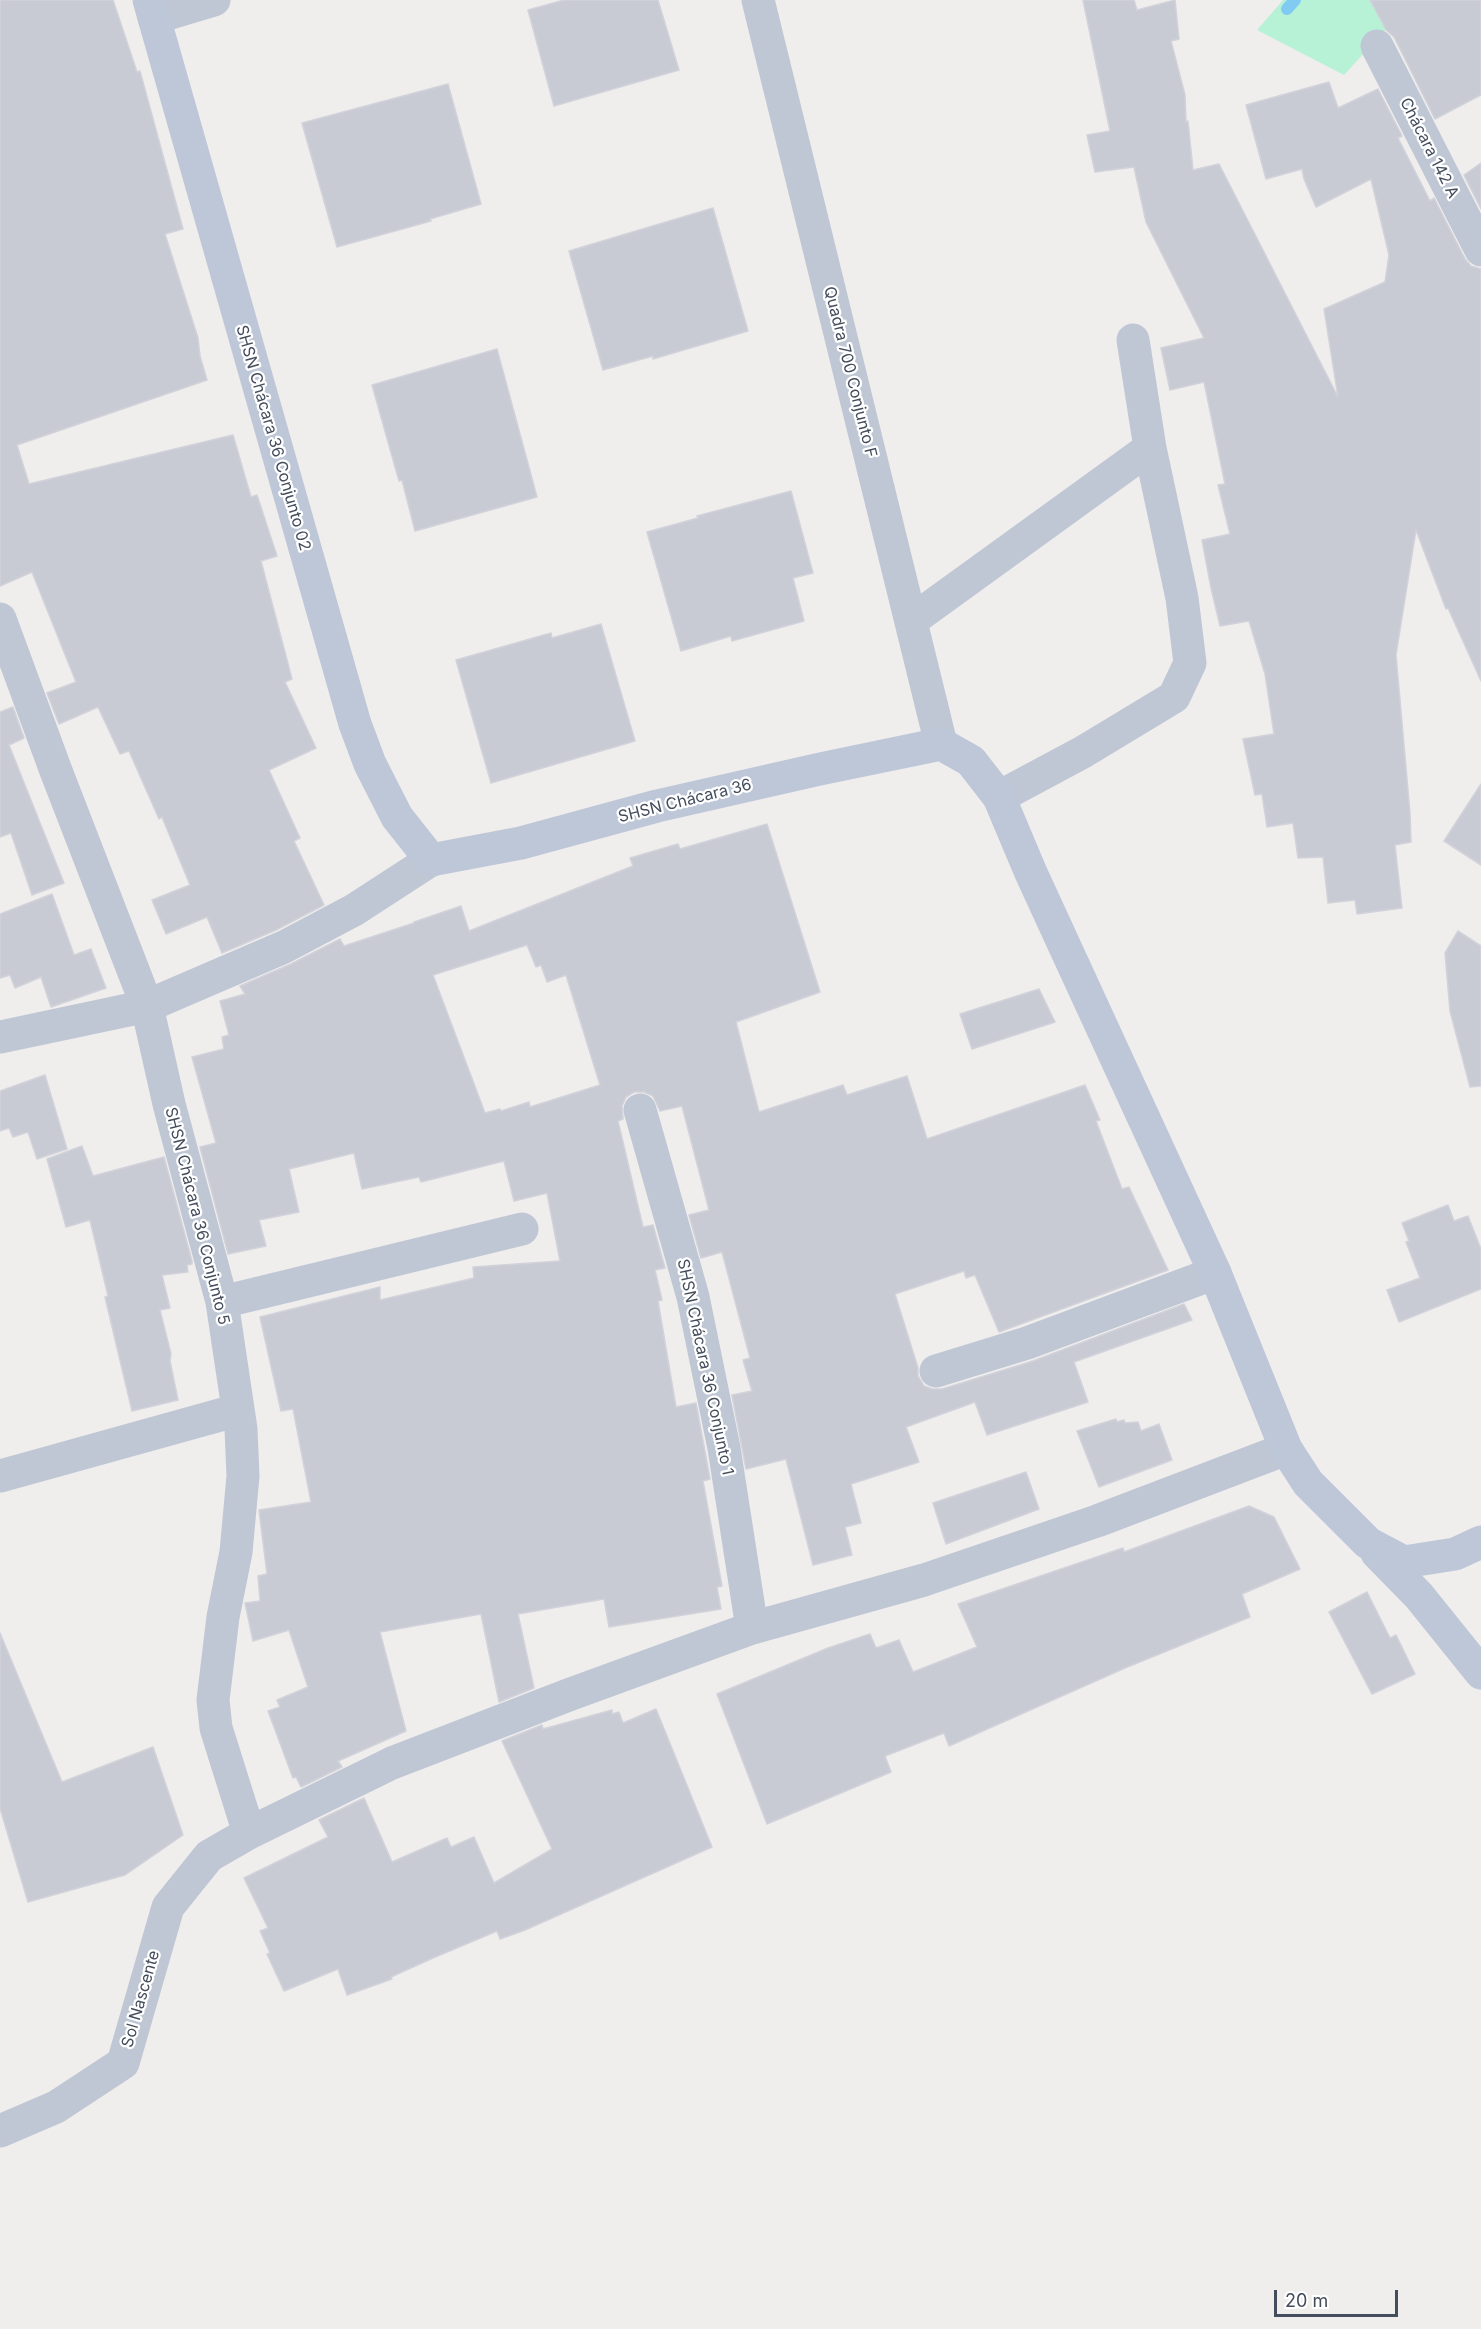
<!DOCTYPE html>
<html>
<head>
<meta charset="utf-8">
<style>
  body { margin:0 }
  #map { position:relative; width:1481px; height:2329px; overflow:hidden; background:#f0eded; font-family:Inter,sans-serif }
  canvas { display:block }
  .scale { position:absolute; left:1274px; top:2290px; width:124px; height:27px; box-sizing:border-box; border:3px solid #444d5c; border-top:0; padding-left:8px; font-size:18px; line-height:21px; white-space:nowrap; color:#444d5c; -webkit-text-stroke:4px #fff; paint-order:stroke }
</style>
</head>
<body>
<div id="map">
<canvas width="1481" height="2329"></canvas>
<div class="scale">20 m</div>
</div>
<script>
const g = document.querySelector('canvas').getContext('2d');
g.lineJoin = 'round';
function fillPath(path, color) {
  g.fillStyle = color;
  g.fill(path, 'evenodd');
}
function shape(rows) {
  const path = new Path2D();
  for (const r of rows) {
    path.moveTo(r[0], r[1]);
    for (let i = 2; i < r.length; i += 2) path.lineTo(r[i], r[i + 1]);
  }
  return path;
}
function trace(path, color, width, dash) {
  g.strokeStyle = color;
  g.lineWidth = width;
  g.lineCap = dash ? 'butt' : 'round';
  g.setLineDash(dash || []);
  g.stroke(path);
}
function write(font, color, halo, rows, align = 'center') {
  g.font = font + ' Inter,sans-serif';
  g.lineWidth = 4.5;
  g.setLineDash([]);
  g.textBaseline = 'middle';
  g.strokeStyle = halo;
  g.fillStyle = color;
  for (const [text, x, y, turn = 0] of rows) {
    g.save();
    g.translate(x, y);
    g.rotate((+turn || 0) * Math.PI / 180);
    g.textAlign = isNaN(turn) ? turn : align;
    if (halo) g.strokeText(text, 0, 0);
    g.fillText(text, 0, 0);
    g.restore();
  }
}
const green = shape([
  [1283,0,1413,0,1344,75,1257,30]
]);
const stream = shape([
  [1287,9,1295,0]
]);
const building = shape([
  [0,0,113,0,137,72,140,71,183,229,165,234,198,338,200,356,207,380,17,445,29,484,233,435,251,497,257,495,277,556,261,561,292,679,285,682,316,748,269,770,300,838,294,841,324,905,276,930,222,953,207,917,166,934,152,900,190,885,162,817,159,819,129,751,120,754,98,707,59,724,47,693,76,682,32,572,0,586,0,0],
  [564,0,658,0,679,70,554,106,528,10,564,0],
  [1083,0,1134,0,1137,10,1175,0,1179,39,1171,41,1185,95,1186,122,1188,121,1193,170,1219,164,1338,397,1324,309,1385,282,1389,255,1371,179,1316,207,1304,179,1302,169,1266,179,1246,105,1329,82,1338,108,1378,89,1402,136,1398,138,1430,201,1434,198,1465,259,1471,266,1481,269,1481,681,1448,608,1446,609,1416,530,1396,655,1410,813,1411,842,1395,845,1402,908,1357,914,1355,900,1328,903,1323,857,1298,858,1293,823,1267,827,1262,794,1255,795,1243,739,1274,734,1265,674,1249,621,1220,626,1211,588,1202,540,1230,534,1218,485,1225,484,1204,382,1170,390,1161,348,1204,338,1146,222,1134,167,1095,172,1087,135,1110,131,1083,0],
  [1370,0,1481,0,1481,95,1435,119,1394,37,1386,30,1370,0],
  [448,84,481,204,430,219,431,221,337,247,302,123,448,84],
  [1481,163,1481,209,1464,175,1481,163],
  [713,208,748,331,653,359,653,356,603,370,569,251,713,208],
  [497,349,537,497,415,531,402,480,399,481,372,385,497,349],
  [791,491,813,573,793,578,804,621,732,641,731,636,681,651,647,532,698,518,697,516,791,491],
  [601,624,635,741,491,783,456,660,551,633,552,638,601,624],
  [13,707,24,738,9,745,64,883,32,895,11,833,0,837,0,712,13,707],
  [1481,784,1481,865,1444,841,1481,784],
  [767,824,820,992,736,1022,759,1112,843,1085,847,1095,907,1076,927,1139,1085,1085,1100,1120,1096,1121,1122,1189,1129,1187,1168,1270,999,1332,975,1275,966,1278,964,1271,895,1294,918,1368,918,1376,924,1386,932,1389,942,1389,1033,1361,1184,1304,1192,1320,1074,1362,1088,1402,987,1435,975,1402,906,1427,919,1462,851,1484,861,1523,845,1527,852,1555,813,1565,786,1459,746,1469,732,1395,752,1391,743,1360,750,1358,722,1252,701,1258,689,1215,709,1210,682,1106,660,1111,653,1096,644,1092,634,1092,626,1097,622,1106,623,1119,618,1121,643,1227,653,1225,665,1268,655,1270,662,1300,658,1301,676,1407,696,1403,710,1479,703,1481,722,1586,717,1587,721,1609,609,1627,604,1599,518,1614,534,1688,499,1702,481,1614,380,1632,406,1731,338,1761,342,1767,301,1787,296,1777,293,1778,268,1711,280,1707,277,1700,308,1687,289,1630,253,1641,245,1603,260,1601,258,1576,267,1574,259,1510,311,1502,293,1409,281,1411,260,1317,380,1287,380,1300,474,1278,473,1267,560,1261,547,1193,514,1201,504,1161,421,1182,419,1177,362,1189,354,1153,289,1169,299,1212,259,1220,266,1246,228,1254,200,1147,216,1143,192,1057,224,1049,222,1037,229,1035,220,1001,245,994,240,986,291,964,340,939,344,946,414,923,414,922,461,906,469,931,633,866,630,858,678,844,680,849,767,824],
  [527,945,536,967,541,965,547,982,566,975,600,1085,530,1107,529,1102,501,1111,500,1109,485,1113,433,975,527,945],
  [52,894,74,955,91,949,106,988,51,1007,41,977,15,988,10,975,0,978,0,914,52,894],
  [1458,931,1481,946,1481,1086,1470,1087,1450,1011,1445,953,1458,931],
  [1039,989,1055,1022,972,1049,960,1014,1039,989],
  [45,1075,67,1149,37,1159,28,1132,13,1137,9,1128,0,1131,0,1091,45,1075],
  [82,1146,93,1176,164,1157,192,1261,192,1264,187,1265,188,1272,162,1275,170,1308,160,1310,171,1354,170,1361,178,1400,132,1411,105,1297,108,1296,90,1220,66,1227,47,1159,82,1146],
  [1448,1205,1454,1221,1468,1216,1481,1249,1481,1289,1399,1322,1387,1290,1420,1278,1406,1242,1409,1241,1402,1223,1448,1205],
  [1116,1419,1117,1422,1124,1420,1125,1423,1138,1422,1141,1431,1159,1424,1172,1460,1099,1487,1077,1431,1116,1419],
  [1026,1472,1039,1509,946,1544,933,1503,1026,1472],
  [1249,1506,1274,1517,1300,1569,1242,1594,1250,1617,1125,1668,949,1746,944,1733,885,1756,891,1772,767,1824,717,1694,828,1648,870,1634,876,1648,899,1640,913,1672,977,1647,958,1604,1123,1548,1124,1552,1249,1506],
  [1367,1592,1390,1638,1396,1635,1415,1674,1372,1694,1329,1612,1367,1592],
  [0,1633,62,1782,153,1747,183,1835,125,1875,28,1902,0,1808,0,1633],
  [656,1709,712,1847,525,1930,500,1939,497,1931,433,1958,391,1977,392,1979,347,1995,338,1969,284,1991,267,1954,270,1953,260,1931,268,1928,244,1878,328,1837,319,1820,364,1798,392,1862,447,1838,451,1847,474,1837,494,1883,552,1849,502,1741,542,1725,543,1729,612,1710,612,1714,619,1712,623,1723,656,1709]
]);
const street = shape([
  [758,0,941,744],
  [154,18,214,0],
  [1377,46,1481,250],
  [0,619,56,771,147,1006,169,1104,222,1302,241,1429,243,1476,236,1552,223,1617,213,1700,216,1728,249,1833],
  [911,621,1150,448],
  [999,797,1083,752,1174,697,1190,663,1182,598,1150,448,1133,340],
  [0,1037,147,1006,284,947,354,910,431,860],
  [640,1110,693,1297,724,1448,752,1628],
  [222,1302,522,1229],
  [936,1371,1027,1343,1215,1273],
  [0,1476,238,1410],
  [0,2131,56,2107,123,2063,168,1907,209,1856,249,1833,392,1763,571,1694,752,1628,924,1580,1097,1521,1286,1449]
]);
const secondary = shape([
  [149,0,355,724,370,764,397,817,431,860,521,843,657,806,820,769,941,744,971,761,999,797,1031,873,1215,1273,1286,1449,1308,1483,1368,1543,1404,1562,1455,1554,1481,1542],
  [1377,1553,1419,1596,1481,1673]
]);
const streetNames = [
  ["Chácara 142 A",1429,148,63],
  ["Quadra 700 Conjunto F",850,372,76],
  ["SHSN Chácara 36 Conjunto 02",273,438,74],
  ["SHSN Chácara 36",685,801,-14],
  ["SHSN Chácara 36 Conjunto 5",197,1216,76],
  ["SHSN Chácara 36 Conjunto 1",705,1367,78],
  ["Sol Nascente",141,1999,-74]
];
fillPath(green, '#b7f2d6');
trace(stream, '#81cbf2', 12);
fillPath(building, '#c9cbd4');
trace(building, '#d1d2da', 1.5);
trace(street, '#bfc7d4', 33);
trace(secondary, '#bec7d8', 33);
write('16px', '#444d5c', '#fff', streetNames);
</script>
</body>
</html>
